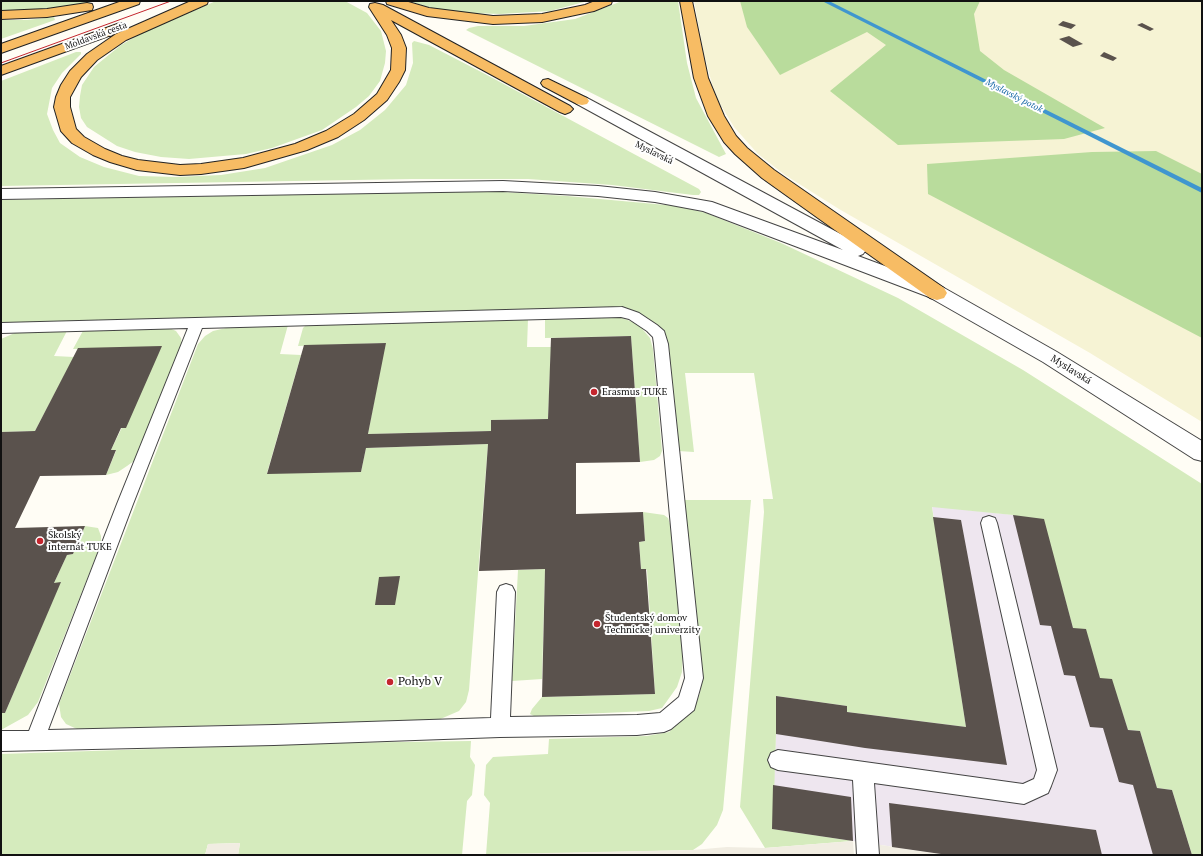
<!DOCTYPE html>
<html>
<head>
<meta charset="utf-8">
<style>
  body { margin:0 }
  #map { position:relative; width:1203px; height:856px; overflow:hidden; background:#fffdf5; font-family:"PT Serif",serif }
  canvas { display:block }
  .frame { position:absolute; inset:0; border:2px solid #111; pointer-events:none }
</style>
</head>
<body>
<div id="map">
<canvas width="1203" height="856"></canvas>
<div class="frame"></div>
</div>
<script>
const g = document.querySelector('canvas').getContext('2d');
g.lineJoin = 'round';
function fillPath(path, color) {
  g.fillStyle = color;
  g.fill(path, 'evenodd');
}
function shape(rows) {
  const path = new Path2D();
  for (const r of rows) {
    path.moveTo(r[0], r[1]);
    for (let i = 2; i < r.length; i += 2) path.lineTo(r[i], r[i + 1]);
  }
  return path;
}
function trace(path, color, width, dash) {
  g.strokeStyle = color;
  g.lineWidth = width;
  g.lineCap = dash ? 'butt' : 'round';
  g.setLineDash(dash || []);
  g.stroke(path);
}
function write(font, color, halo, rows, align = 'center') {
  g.font = font + ' "PT Serif",serif';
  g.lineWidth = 4;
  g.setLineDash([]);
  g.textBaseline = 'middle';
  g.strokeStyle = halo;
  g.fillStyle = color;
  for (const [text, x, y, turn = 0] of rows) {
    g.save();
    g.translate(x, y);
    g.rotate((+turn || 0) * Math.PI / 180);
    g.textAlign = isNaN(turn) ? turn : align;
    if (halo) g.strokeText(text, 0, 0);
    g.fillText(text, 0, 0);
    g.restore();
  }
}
const industrial = shape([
  [932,506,1013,515,1046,531,1073,628,1140,731,1146,751,1172,790,1192,855,948,855,772,829,776,734,776,696,847,706,847,712,966,726]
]);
const farmland = shape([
  [694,1,1202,1,1202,422,1090,353,839,209,785,175,758,154,734,127,720,104,712,84,704,54]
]);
const green = shape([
  [1,1,95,1,66,8,16,11,1,11],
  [216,1,345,1,367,13,381,31,386,51,385,63,380,81,369,96,356,107,322,130,272,148,246,154,189,159,161,157,135,152,117,146,87,127,81,118,79,107,80,96,82,85,94,67,121,45,142,33],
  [408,1,588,1,550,11,500,14,468,13,432,8],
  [622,1,678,1,687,63,696,98,726,154,719,157,466,30,469,28,478,26,524,26,575,19],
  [54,17,55,20,1,39,1,20,27,20],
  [414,41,429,45,487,75,699,189,701,192,699,195,693,195,612,185,528,179,412,179,1,186,1,81,76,52,81,52,81,54,62,73,52,88,47,114,53,130,60,143,80,157,104,167,139,176,176,177,221,175,265,168,332,145,360,130,385,110,406,85,413,63,412,43],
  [438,192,502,192,567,196,677,206,706,213,781,243,898,298,1023,370,1202,484,1202,855,1192,855,1172,790,1157,788,1140,731,1128,730,1117,696,1100,678,1073,628,1046,531,1013,515,932,507,966,727,847,712,847,706,776,696,776,734,773,829,853,841,765,848,740,807,764,512,763,499,773,499,754,373,685,373,694,452,678,451,661,344,634,316,1,328,1,200],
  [617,316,638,324,650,338,653,349,662,451,660,456,654,460,640,462,631,336,545,338,545,317],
  [528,319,527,347,551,347,548,419,491,420,491,431,368,434,385,343,298,346,303,328,307,324],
  [288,325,280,354,301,355,267,473,361,472,366,448,488,444,469,690,466,702,459,711,438,720,77,729,66,724,61,717,59,704,198,344,205,336,213,331,226,328,242,326],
  [169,328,176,331,181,338,182,346,139,454,134,461,127,466,118,472,106,475,116,451,111,450,161,347,73,349,84,329],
  [68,329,54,356,74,357,35,431,1,432,1,339,17,332],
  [683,500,751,500,723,810,717,825,702,844,693,850,486,855,490,803,484,795,486,765,493,757,548,754,549,739,647,736,669,732,695,707,700,693,702,673],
  [643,512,664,515,668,518,670,524,683,650,682,672,677,687,662,708,649,711,534,716,530,714,532,709,542,697,655,694,647,570,641,569,639,542,645,541],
  [85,526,98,528,101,536,101,544,38,702,28,715,1,730,1,713,5,713,60,583,54,583,67,555,73,554],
  [545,569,542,679,512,681,518,570],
  [471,741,470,757,475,765,472,795,467,801,462,855,238,855,240,843,208,844,205,855,1,855,1,754,332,743]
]);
const forest = shape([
  [740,1,980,1,974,14,980,51,1004,70,1105,128,1064,139,898,145,830,91,886,45,867,32,780,75,747,27],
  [1156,151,1202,174,1202,338,928,194,927,164,1092,152]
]);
const plaza = shape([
  [853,841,854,855,445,855,693,850,727,847,765,848],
  [240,843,238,855,205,855,208,844],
  [875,844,912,850,948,855,876,855]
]);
const stream = shape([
  [822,1,829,1,1202,188,1202,193,822,1]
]);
const building = shape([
  [1063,21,1076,25,1071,29,1058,25],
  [1142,23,1154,29,1150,31,1137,25],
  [1069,36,1083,44,1073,47,1059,39],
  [1104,52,1117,58,1113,61,1100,56],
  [631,336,640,462,576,463,576,514,643,512,645,541,639,542,641,569,646,569,655,694,542,697,545,569,479,571,488,444,366,448,361,472,267,474,304,345,386,343,368,434,491,431,491,420,548,419,551,338],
  [162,346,126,428,121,428,111,450,116,450,106,475,40,476,15,528,85,526,73,554,67,555,54,583,61,582,5,713,1,713,1,432,35,431,78,348],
  [1013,515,1044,519,1073,628,1086,629,1100,678,1112,679,1128,730,1140,731,1157,788,1172,790,1192,855,1153,855,1133,785,1119,782,1103,728,1090,727,1075,676,1064,675,1051,626,1040,625],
  [933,517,961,520,1007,765,865,748,776,734,776,696,847,706,847,712,966,727],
  [400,576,395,605,375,605,379,577],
  [773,785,851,797,853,841,772,829],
  [889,803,1096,830,1102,855,948,855,892,847]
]);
const service = shape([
  [622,307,639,313,657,325,664,331,668,344,703,678,694,710,671,729,664,732,637,735,500,737,274,745,1,751,1,731,29,731,117,504,188,328,1,333,1,323,622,307],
  [621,317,629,319,647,331,653,337,654,344,685,678,679,697,660,713,637,715,510,717,515,592,512,586,506,584,500,586,497,592,491,718,274,725,48,730,133,504,202,328,621,317],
  [989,516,995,518,997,523,1057,770,1051,786,1048,793,1024,804,874,783,879,855,857,855,853,780,778,770,771,767,768,760,771,753,778,750,1023,784,1034,779,1037,770,981,523,983,518,989,516]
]);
const tertiary = shape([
  [582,97,587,98,863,246,866,250,863,254,858,256,920,279,930,280,1057,352,1202,441,1202,461,1194,459,1043,362,929,297,703,211,655,202,598,196,503,191,1,199,1,189,503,181,598,186,655,192,712,202,843,250,577,104,575,101,577,98,582,97]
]);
const trunk = shape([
  [122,1,140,1,139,4,1,53,1,44,122,1],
  [191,1,208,1,207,4,126,40,97,60,81,77,70,97,70,107,76,129,84,137,105,149,122,156,138,160,180,165,201,164,243,158,295,144,326,131,354,114,377,94,391,70,392,48,387,35,369,7,370,4,375,3,383,5,570,106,573,109,570,112,565,114,560,112,391,20,401,35,406,48,405,70,399,82,387,100,364,120,338,137,307,150,244,168,201,174,180,175,137,170,110,162,93,155,72,143,61,131,54,107,56,97,61,85,70,71,87,54,116,34,191,1],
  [386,1,405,1,429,8,493,16,542,14,585,5,595,1,612,1,611,4,594,11,542,22,493,24,427,16,387,4,386,1],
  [680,1,692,1,708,78,724,116,736,136,747,148,774,170,944,288,947,293,944,298,937,300,930,298,762,178,735,154,724,142,708,116,694,78,680,1],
  [87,3,92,4,93,7,92,10,47,17,1,19,1,11,47,9,87,3],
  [120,23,125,24,127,27,125,30,1,75,1,66,120,23],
  [548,79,587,98,589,101,587,104,582,105,577,104,543,86,541,83,543,80,548,79]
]);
const tram = shape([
  [1,63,171,1]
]);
const markers = [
  [594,392,4,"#c4262e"],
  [40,541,4,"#c4262e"],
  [597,624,4,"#c4262e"],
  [390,682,4,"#c4262e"]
];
const farStreetnames = [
  ["Moldavská cesta",96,36,-20],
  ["Myslavská",654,153,26]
];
const farWaternames = [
  ["Myslavský potok",1014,96,27]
];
const streetNames = [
  ["Myslavská",1071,370,32]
];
const poiNames = [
  ["Erasmus TUKE",602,392],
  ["Školský",48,535],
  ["internát TUKE",48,547],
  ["Študentský domov",605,618],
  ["Technickej univerzity",605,630]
];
const nearPoinames = [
  ["Pohyb V",398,682]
];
fillPath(industrial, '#eee6ef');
fillPath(farmland, '#f6f3d4');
fillPath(green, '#d5ebbd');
fillPath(forest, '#b9dc9c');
fillPath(plaza, '#f1ede2');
fillPath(stream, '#3f96cf');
fillPath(building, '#5a524d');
trace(service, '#444', 2);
trace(tertiary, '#444', 2);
trace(trunk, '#222', 2);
fillPath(service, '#fff');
fillPath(tertiary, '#fff');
fillPath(trunk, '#f7bc64');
trace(tram, '#c4262e', 1);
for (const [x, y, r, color] of markers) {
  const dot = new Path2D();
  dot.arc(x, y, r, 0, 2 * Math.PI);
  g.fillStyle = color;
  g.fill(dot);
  trace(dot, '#fff', 1.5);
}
write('9px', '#111', '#fff', farStreetnames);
write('italic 9px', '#1768a6', '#fff', farWaternames);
write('10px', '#111', '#fff', streetNames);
write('10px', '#111', '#fff', poiNames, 'left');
write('12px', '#111', '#fff', nearPoinames, 'left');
</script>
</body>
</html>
